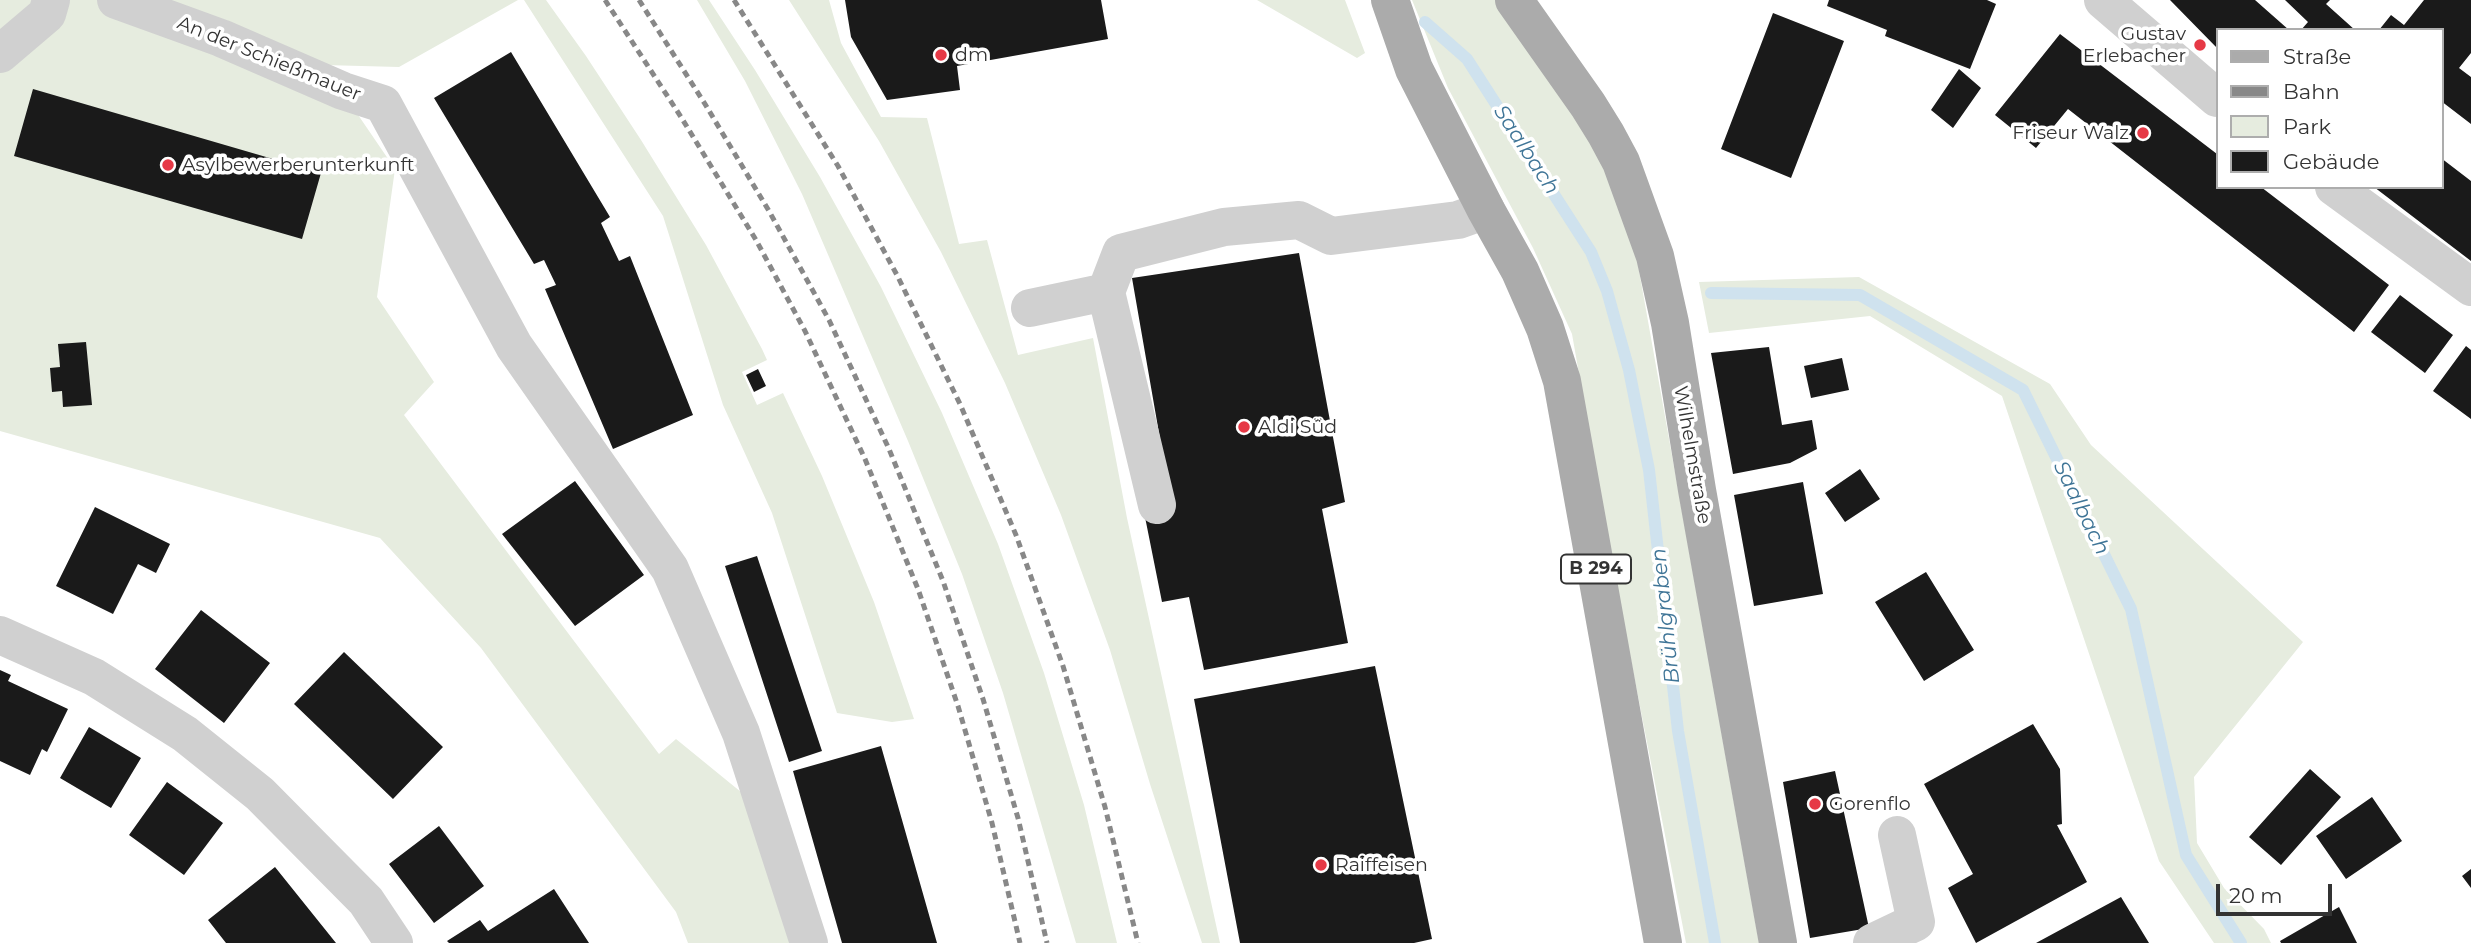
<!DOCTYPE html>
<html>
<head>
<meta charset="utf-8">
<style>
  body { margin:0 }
  #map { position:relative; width:2471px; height:943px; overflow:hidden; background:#fff; font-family:Montserrat,sans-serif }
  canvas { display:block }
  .legend { position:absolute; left:2216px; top:28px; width:228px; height:161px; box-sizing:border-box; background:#fff; border:2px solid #adadad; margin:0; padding:9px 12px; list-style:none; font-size:21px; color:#333 }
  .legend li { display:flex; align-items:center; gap:14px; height:35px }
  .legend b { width:35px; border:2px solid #adadad }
  .scale { position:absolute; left:2216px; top:884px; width:116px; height:32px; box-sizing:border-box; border:4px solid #333; border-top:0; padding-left:9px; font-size:21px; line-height:24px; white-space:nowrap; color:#333; -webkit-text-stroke:5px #fff; paint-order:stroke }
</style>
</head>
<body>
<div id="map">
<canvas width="2471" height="943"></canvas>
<ul class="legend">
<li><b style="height:9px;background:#ababab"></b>Straße</li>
<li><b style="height:9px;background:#888"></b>Bahn</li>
<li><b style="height:19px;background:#e6ecdf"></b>Park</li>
<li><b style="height:19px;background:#1a1a1a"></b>Gebäude</li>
</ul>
<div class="scale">20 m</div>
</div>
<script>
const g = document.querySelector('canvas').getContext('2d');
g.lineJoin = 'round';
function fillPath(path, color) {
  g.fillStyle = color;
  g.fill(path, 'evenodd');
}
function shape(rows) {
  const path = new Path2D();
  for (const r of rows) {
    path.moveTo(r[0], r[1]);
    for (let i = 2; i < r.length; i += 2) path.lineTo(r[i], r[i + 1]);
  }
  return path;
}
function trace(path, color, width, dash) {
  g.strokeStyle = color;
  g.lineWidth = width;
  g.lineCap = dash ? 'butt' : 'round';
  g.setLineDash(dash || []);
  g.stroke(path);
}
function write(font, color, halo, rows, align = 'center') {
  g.font = font + ' Montserrat,sans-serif';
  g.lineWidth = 7;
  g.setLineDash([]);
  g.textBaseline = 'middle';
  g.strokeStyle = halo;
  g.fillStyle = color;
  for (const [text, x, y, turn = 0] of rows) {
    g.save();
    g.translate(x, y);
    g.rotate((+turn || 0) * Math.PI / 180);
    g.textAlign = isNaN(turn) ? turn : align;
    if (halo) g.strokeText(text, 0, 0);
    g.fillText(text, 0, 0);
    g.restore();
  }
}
const green = shape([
  [0,0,518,0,399,67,324,65,395,169,377,297,434,382,404,415,659,754,676,739,752,801,797,943,688,943,676,912,481,648,380,538,0,431],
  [524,0,546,0,586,56,641,140,706,245,762,349,767,360,742,372,757,405,783,393,822,476,874,602,914,719,892,722,837,713,772,513,723,405,663,216],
  [697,0,709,0,755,70,820,177,881,287,942,413,998,544,1044,673,1084,805,1117,943,1076,943,1003,693,962,574,908,441,802,194,745,81],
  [789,0,829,0,841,43,881,117,927,118,959,244,987,240,1018,355,1093,338,1127,518,1220,943,1202,943,1150,784,1110,650,1061,515,1005,383,941,252,879,141],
  [1257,0,1345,0,1365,53,1357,58],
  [1412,0,1497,0,1597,140,1633,237,1759,943,1686,943,1616,583,1572,334,1533,248,1448,88],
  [1859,277,2050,384,2091,445,2303,642,2194,777,2197,843,2224,888,2264,929,2271,943,2214,943,2159,861,2002,396,1870,316,1709,333,1699,282]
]);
const stream = shape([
  [1425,22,1467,59,1591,252,1607,291,1629,370,1649,470,1678,731,1715,943],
  [1711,293,1860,295,2023,390,2131,609,2186,855,2241,943]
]);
const building = shape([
  [845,0,1101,0,1108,39,957,66,960,90,887,100,851,37],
  [1829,0,1987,0,1996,4,1970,69,1885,36,1887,30,1827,6],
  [2170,0,2255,0,2289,30,2217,30,2217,48],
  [2285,0,2330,0,2326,4,2355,30,2301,30,2308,22],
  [2424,0,2471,0,2471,53,2459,68,2471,77,2471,124,2441,101,2441,30,2379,30,2391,15,2404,25],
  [1773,13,1844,41,1791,178,1721,149],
  [2060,34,2217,154,2217,187,2261,187,2389,285,2354,332,2068,109,2036,148,1995,115],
  [511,52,610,217,601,223,619,261,630,256,693,415,613,449,545,289,556,285,544,260,534,264,434,98],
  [1959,69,1981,88,1953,128,1931,110],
  [33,89,321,173,302,239,14,156],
  [2441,158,2471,181,2471,261,2374,187,2441,187],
  [1299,253,1345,502,1322,509,1348,643,1204,670,1189,597,1162,602,1143,507,1171,502,1132,278],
  [2400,295,2453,335,2425,373,2371,332],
  [86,342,92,405,63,407,62,391,52,392,50,368,60,367,58,344],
  [2466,346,2471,350,2471,419,2433,391],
  [1769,347,1782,425,1812,420,1817,449,1790,463,1733,474,1711,353],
  [1842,358,1849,390,1811,398,1804,366],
  [758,369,766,386,754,392,746,375],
  [1860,469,1880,499,1845,522,1825,493],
  [575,481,644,575,575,626,502,534],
  [1803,482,1823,594,1754,606,1734,495],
  [95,507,170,544,156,573,138,564,113,614,56,586],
  [757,556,822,751,789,762,725,566],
  [1926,572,1974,650,1924,681,1875,602],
  [201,610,270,663,224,723,155,669],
  [344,652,443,747,393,799,294,704],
  [1375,666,1432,939,1414,943,1240,943,1194,699],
  [0,670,11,675,8,681,68,709,47,752,42,749,30,775,0,761],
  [2033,724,2060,769,2062,824,2057,825,2087,882,1976,943,1948,888,1973,874,1924,784],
  [89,727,141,758,111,808,60,778],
  [881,746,937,943,842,943,793,771],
  [2310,769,2341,797,2281,865,2249,837],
  [1835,771,1869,928,1810,938,1783,782],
  [167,782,223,823,184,875,129,835],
  [2372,797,2402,841,2346,879,2316,836],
  [439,826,484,886,434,923,389,864],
  [275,867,336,943,226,943,208,920],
  [2471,869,2471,888,2462,876],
  [554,889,589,943,449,943,447,941,480,920,488,931],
  [2121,897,2149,943,2036,943],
  [2339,907,2357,943,2281,943,2280,941]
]);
const minor = shape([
  [116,0,221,38,343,91,383,104,514,346,670,569,741,733,809,943],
  [2103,0,2217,98],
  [0,54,47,14,51,0],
  [2334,187,2471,287],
  [1106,292,1157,505],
  [1030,308,1106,292,1121,253,1224,227,1299,220,1331,236,1458,220,1486,210],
  [0,635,94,677,185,734,260,794,366,901,394,943],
  [1872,943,1916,922,1897,835]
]);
const major = shape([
  [1390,0,1414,69,1486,210,1520,271,1545,328,1562,381,1663,943],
  [1514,0,1588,105,1606,134,1621,162,1655,256,1670,323,1697,490,1778,943]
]);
const rail = shape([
  [605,0,681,117,756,240,805,331,865,459,918,589,958,706,992,823,1020,943],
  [639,0,705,104,769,211,829,320,889,449,943,581,983,699,1018,818,1047,943],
  [734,0,838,166,898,277,960,404,1016,535,1063,666,1105,807,1138,943]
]);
const markers = [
  [2200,45,7,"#e63946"],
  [941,55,7,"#e63946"],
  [2143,133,7,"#e63946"],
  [168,165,7,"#e63946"],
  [1244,427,7,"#e63946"],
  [1815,804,7,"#e63946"],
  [1321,865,7,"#e63946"]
];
const shields = [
  [1596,569,70]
];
const shieldNames = [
  ["B 294",1596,569]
];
const poiNames = [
  ["Gustav",2186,34,"right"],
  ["Erlebacher",2186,56,"right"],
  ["dm",955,55],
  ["Friseur Walz",2129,133,"right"],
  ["Asylbewerberunterkunft",182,165],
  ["Aldi Süd",1258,427],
  ["Gorenflo",1829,804],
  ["Raiffeisen",1335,865]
];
const streetNames = [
  ["An der Schießmauer",269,59,22],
  ["Wilhelmstraße",1692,455,80]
];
const waterNames = [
  ["Saalbach",1526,150,57],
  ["Saalbach",2081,508,64],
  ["Brühlgraben",1666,616,-96]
];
fillPath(green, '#e6ecdf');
trace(stream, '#cfe2ee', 12);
fillPath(building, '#1a1a1a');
trace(minor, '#d0d0d0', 38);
trace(major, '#ababab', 38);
trace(rail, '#888', 5, [7, 5]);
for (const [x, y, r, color] of markers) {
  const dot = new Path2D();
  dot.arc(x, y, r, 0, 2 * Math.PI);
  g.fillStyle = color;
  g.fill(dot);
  trace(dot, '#fff', 2.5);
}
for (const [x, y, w] of shields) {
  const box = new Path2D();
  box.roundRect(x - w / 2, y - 14.5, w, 29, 5);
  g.fillStyle = '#fff';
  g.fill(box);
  trace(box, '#333', 2);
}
write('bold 18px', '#333', null, shieldNames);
write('19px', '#333', '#fff', poiNames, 'left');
write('19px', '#333', '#fff', streetNames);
write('italic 21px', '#3f7597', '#fff', waterNames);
</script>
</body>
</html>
